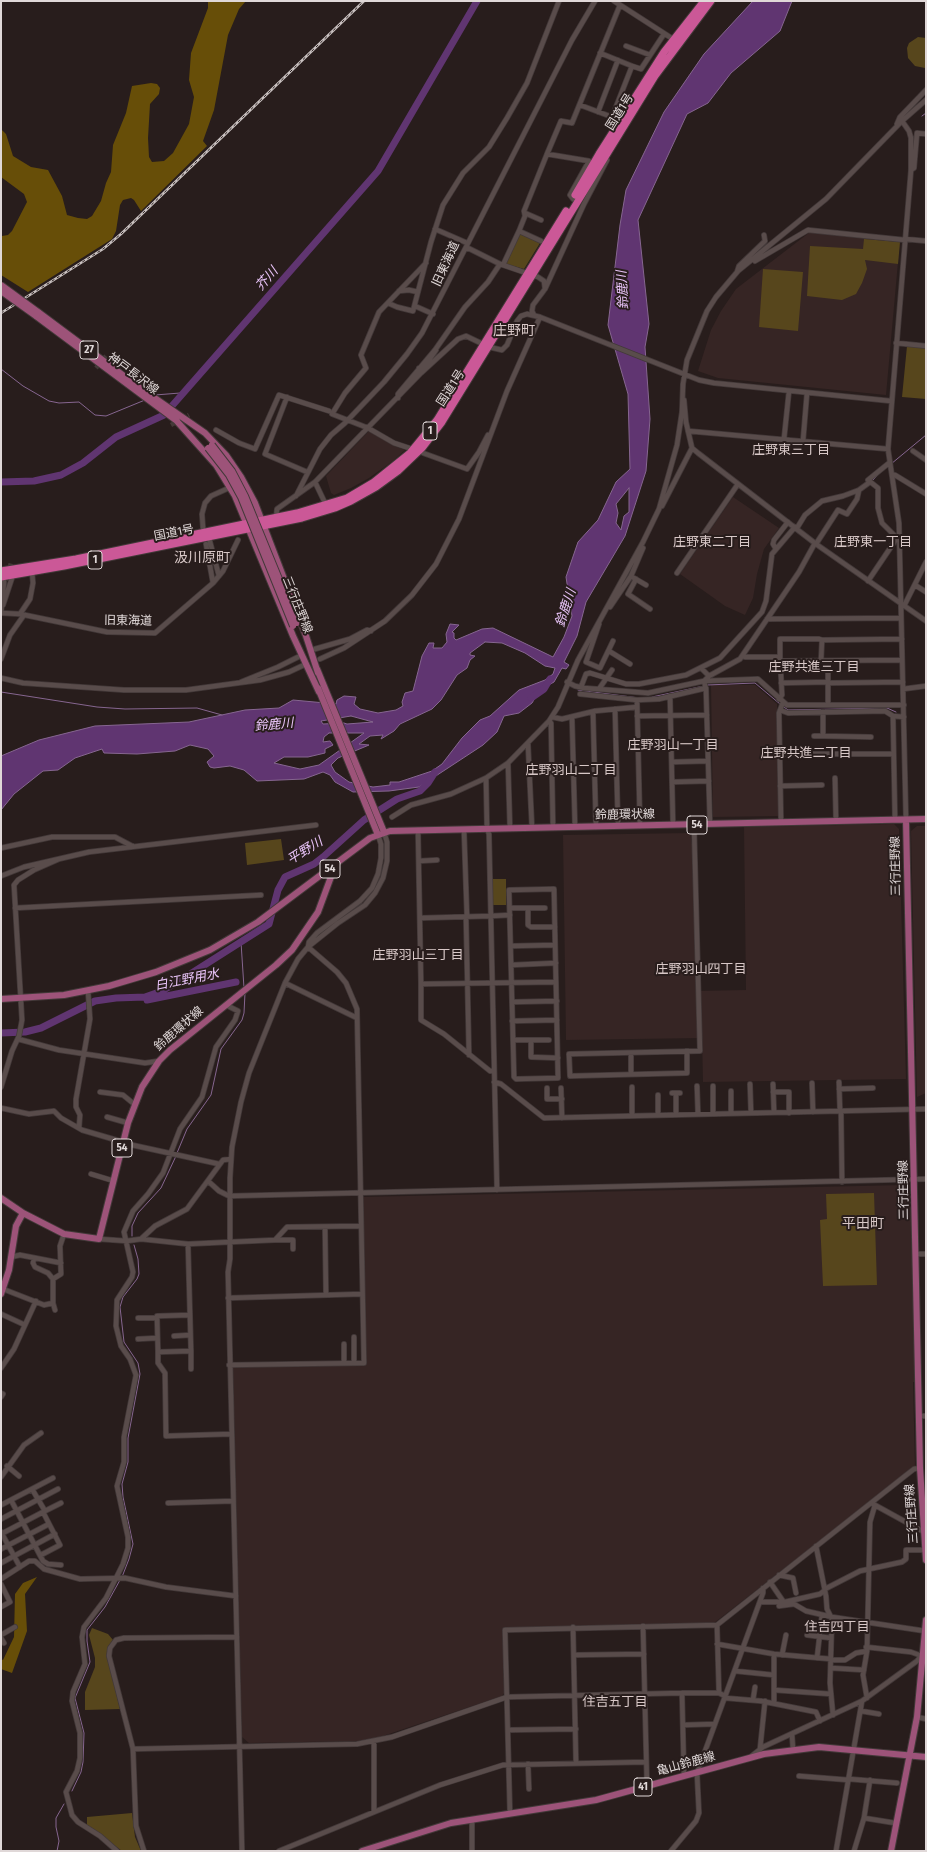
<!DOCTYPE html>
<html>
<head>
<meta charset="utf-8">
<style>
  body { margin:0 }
  #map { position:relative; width:927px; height:1852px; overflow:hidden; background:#281d1c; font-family:"Fira Sans Condensed",sans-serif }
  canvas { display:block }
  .frame { position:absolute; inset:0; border:2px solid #e0d8d8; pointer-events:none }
</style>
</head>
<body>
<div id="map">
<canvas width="927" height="1852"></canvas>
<div class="frame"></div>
</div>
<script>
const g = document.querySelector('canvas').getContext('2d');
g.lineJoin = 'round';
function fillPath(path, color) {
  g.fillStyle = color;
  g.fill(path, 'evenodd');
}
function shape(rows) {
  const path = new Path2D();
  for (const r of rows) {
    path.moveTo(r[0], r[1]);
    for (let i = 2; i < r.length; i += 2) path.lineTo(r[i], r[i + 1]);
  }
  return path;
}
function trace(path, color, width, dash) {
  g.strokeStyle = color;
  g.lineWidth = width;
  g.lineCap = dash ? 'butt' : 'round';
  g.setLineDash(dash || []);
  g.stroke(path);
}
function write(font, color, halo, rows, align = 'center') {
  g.font = font + ' "Fira Sans Condensed","Noto Sans JP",sans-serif';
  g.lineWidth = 4;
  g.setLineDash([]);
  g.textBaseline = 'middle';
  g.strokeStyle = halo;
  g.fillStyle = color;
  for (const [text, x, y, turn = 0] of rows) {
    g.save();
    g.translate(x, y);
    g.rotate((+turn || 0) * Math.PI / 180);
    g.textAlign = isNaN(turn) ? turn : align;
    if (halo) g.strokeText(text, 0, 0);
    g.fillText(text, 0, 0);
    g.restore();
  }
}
const built = shape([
  [810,232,900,240,886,395,718,378,698,371,711,330,721,311,736,289],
  [369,431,388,440,393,445,405,450,393,461,369,478,351,488,334,495,331,493,326,476],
  [733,497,779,528,764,549,757,574,753,598,745,615,725,606,680,574],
  [711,685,755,685,777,704,779,816,713,817],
  [894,824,899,829,906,1079,703,1082,702,1038,566,1040,563,835,690,833,693,850,697,991,746,990,744,827],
  [917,826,926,826,926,1093,917,1097,911,831],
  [905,1185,909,1189,911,1219,915,1382,913,1382,915,1467,714,1623,503,1628,504,1693,502,1696,377,1738,357,1741,249,1743,242,1737,233,1367,366,1364,362,1197]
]);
const green = shape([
  [918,37,926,38,925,68,915,66,908,58,907,48,909,43],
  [519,234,521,234,540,243,524,269,506,264],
  [864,239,900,242,898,264,865,260,867,269,862,283,856,294,842,300,807,296,810,246,863,249],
  [763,269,803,272,798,331,759,327],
  [907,346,926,347,926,399,902,397],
  [281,839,284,860,247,865,245,843],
  [493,879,506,879,506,905,493,905],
  [874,1193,877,1285,823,1286,820,1220,827,1219,826,1194],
  [92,1628,108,1634,113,1640,108,1647,107,1655,120,1709,85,1710,85,1692,95,1667,95,1658,89,1635],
  [132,1813,135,1837,141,1851,122,1851,87,1825,87,1817]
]);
const forest = shape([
  [208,1,246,1,239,9,228,35,214,110,203,141,207,146,141,211,134,200,131,198,123,200,120,205,116,231,112,239,28,292,1,275,2,236,8,235,12,231,27,202,24,194,1,177,1,129,6,134,13,156,31,167,48,170,62,196,67,215,78,218,87,219,92,216,101,201,106,183,111,172,113,145,126,113,132,86,151,83,157,84,160,88,159,94,150,104,148,138,149,157,152,162,164,161,173,153,189,124,194,97,189,80,191,53,208,8],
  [37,1577,25,1594,27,1631,12,1673,1,1669,1,1659,3,1660,14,1637,15,1594,23,1583]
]);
const water = shape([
  [753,1,792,1,780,31,731,73,708,103,687,114,638,220,649,324,645,347,650,419,646,471,625,536,586,602,577,636,564,662,569,665,566,669,562,668,554,682,540,690,532,703,519,713,504,716,497,732,483,745,419,787,389,791,353,792,335,782,330,775,323,772,304,779,257,781,244,770,230,766,214,768,210,767,207,762,214,756,208,749,190,745,175,751,137,754,104,753,102,749,75,758,58,770,43,771,14,794,1,810,1,756,39,740,95,726,189,722,245,710,279,708,293,700,336,704,337,700,344,696,356,697,354,704,360,709,378,713,396,710,403,706,402,702,405,693,413,691,422,656,429,643,434,643,433,648,442,648,447,642,446,634,450,624,459,625,452,632,454,633,454,638,456,640,482,629,493,628,553,657,564,637,572,616,566,577,578,542,598,520,616,482,630,469,628,394,608,325,620,225,626,190,664,112,704,54,753,1],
  [629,488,629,512,624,516,621,530,616,523,618,513,616,504,629,488],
  [485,642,502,643,525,653,545,666,555,668,553,674,545,680,519,690,490,716,480,720,462,738,442,764,432,771,399,782,390,782,390,785,373,787,349,782,335,772,331,765,338,758,369,745,359,744,370,736,383,735,381,739,394,731,400,724,432,709,441,700,457,675,467,668,470,660,475,656,470,655,470,653,485,642],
  [351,716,373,722,347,724,344,723,323,724,321,721,351,716],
  [329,733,364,733,319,765,300,769,274,763,284,757,308,757,325,753,325,749,333,745,330,741,323,742,324,737,329,733]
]);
const stream = shape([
  [922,116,926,113],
  [1,369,23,386,49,401,59,403,79,402,95,415,106,416,145,400],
  [155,395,180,393,183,395],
  [891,464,926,435],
  [873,480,880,473],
  [707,685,755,683,780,704],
  [578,690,639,698],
  [1,692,97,707,125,709,197,708,222,715],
  [652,697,704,686],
  [784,707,788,710,887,708,896,712],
  [241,942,244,988],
  [177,1153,187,1129,211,1095,221,1049,242,1020,244,1013,245,993],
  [132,1236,132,1226,138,1213,161,1188,176,1156],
  [122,1577,129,1559,133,1544,123,1497,122,1484,128,1462,128,1438,140,1374,138,1363,124,1342,120,1307,123,1297,137,1279,139,1274,138,1259,134,1245],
  [72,1791,81,1772,83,1762,84,1733,75,1698,90,1662,87,1641,87,1630,105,1607,120,1580],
  [57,1851,59,1841,56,1827,56,1818,64,1804]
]);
const river = shape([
  [1,482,34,481,61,475,83,463,116,437,164,415,378,171,477,1],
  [531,698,544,689,550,679],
  [147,1000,236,982],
  [1,1033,25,1032,41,1028,95,1001,116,998,145,997,162,991,184,978,269,924,278,890,285,877,314,864,323,857,364,820,397,799,420,791,428,783,435,772]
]);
const minorTunnel = shape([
  [96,368,106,356],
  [171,425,189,415],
  [6,587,11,562]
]);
const minor = shape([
  [614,1,676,41],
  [626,46,650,55],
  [632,66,641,69,664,34],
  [580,105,612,117,632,66,600,53],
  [598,112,618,60],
  [902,121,909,131,911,138,911,170,888,449,899,523,906,820],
  [897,124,900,117,926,90],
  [547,154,561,121,572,123,620,5],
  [911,170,914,168,917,133,926,134],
  [525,213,541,220],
  [435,229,467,243],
  [519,231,541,241],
  [905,239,926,241],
  [466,247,500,264,538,277,544,281,545,289,533,305,532,311,534,315],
  [755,261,808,230,905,240],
  [503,265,519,231,525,216,524,211,547,154,589,161,570,195,573,199],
  [737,272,739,266,765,241,764,235],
  [545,289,584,204,607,160],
  [399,291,409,290,418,292],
  [388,303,397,307,413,311,431,242,443,205,463,173,489,147,507,118,527,83,559,1],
  [415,306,433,314],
  [896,343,926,346],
  [432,363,429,360,436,350],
  [419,368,424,366,429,360],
  [287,397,265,454,307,472],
  [398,398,398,394,435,350,465,307,488,282,500,264],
  [684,400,686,422,692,448,698,453,816,544,926,621],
  [216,430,239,443,255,449,279,395,329,411],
  [688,431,888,449],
  [784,439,789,391],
  [803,441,807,393],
  [409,448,394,443,368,428,332,414,345,393,366,368,361,355,379,312,426,263],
  [913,451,926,460],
  [423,453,467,469,479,452,488,435],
  [889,463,868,480,878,488,878,508,882,523,897,538],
  [892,475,895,475,926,494],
  [315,482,326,505],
  [296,496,320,449,331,435,345,423,384,382,407,354,422,333,572,40,595,1],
  [662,506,692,448],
  [276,518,277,509,315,482,421,373,458,339,466,336,489,347,502,350,507,345,517,321,521,316,527,314,540,317,699,380,714,383,891,401],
  [203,528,202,514,205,503,211,496,231,487],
  [797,528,805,515,822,501,843,496,859,490,870,482],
  [209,538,219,576],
  [206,544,213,583],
  [816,544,838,510,847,514,857,499,859,490],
  [776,549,773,544,774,540,788,522],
  [677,573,738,484],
  [634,578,646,585],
  [636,579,628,594,650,609],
  [868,581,897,538,899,538],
  [915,585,926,592],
  [3,605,13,575],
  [904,606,926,562],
  [610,607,631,576,643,548],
  [1,613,20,614,107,632,155,633,213,583,223,571,238,540],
  [1,613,4,582,2,576],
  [20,614,30,599,33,583,32,572],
  [767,619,901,618],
  [599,624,586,662,600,668,613,641],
  [822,640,902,639],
  [315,649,350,639,367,630,371,631],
  [609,651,630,664],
  [745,657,780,657,782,695,779,699],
  [780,657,780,639,819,639,822,640,821,661],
  [1,659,10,635,24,615],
  [320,659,344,648,385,621,412,595,436,564,459,519,507,391,540,317],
  [780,661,902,660],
  [701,668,709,676],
  [1,678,23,683,124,690,186,690,260,680,289,672,304,665],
  [704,681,709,676,740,659,799,572,815,543],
  [704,681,706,689,710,824],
  [241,682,278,667,298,657],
  [567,682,575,686,584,688,648,693,704,681,758,679,787,705,828,705,828,666,823,661],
  [781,683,828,682],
  [828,683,903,682],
  [581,687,586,674,590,673,626,684,639,684,686,675,720,658,762,612,766,601,772,554,795,527],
  [599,689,612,670],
  [903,689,926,686],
  [580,694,637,700],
  [670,696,673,825],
  [828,705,904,705],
  [615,709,618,826],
  [780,710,788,713,885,711,893,716,904,717],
  [593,712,596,827],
  [823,712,823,736,871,737],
  [637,716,707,715],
  [893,716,895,820],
  [552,717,562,719,595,711,637,707],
  [572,718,575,827],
  [549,721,551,723,553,828],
  [814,736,823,736],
  [528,744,532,828],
  [780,754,893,754],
  [672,762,708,761],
  [508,763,510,829],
  [486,778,487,829,489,834,497,1190],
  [835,778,836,821],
  [672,782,709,781],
  [780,786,822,785],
  [392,817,411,805,451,794,486,778,508,763,549,721,558,707,578,660,643,542,659,509,677,445,682,412,683,384,687,360,707,311,716,297,738,271,826,199,902,121,926,100],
  [781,822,779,713,783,702],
  [640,826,637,700,659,699,706,688],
  [418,830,421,984,556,982],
  [464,830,467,917],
  [1,848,52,837,115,837,132,846],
  [419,861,437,860],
  [1,876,24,867,89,852,316,825],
  [554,889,558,1078,516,1079,514,1077,509,890,554,889],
  [15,908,261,895],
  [510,908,545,908],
  [528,908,528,925,531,927,555,927],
  [491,916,510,915],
  [466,917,469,1055],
  [420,918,491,916],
  [511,946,555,945],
  [308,947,309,942,317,933,360,901,372,888,378,874,381,858,381,844,378,835],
  [511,965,556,963],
  [285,983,357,1018],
  [421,984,421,1020,444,1034,490,1071,494,1071],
  [512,1002,557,1001],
  [512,1021,557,1020],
  [18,1039,59,1050,145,1063,159,1061],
  [513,1040,549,1040],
  [531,1040,531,1057,558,1058],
  [687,1051,687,1073,570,1076,569,1054,700,1051,694,825],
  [631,1053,631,1074],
  [494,1082,501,1084,544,1118,926,1109],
  [839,1082,840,1111],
  [812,1083,813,1112],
  [750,1084,751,1113],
  [773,1084,774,1112],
  [697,1086,698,1114],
  [713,1086,713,1114],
  [1,1087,12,1051,19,1036,22,1020,14,885,18,880,34,870,59,859],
  [632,1087,632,1116],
  [547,1088,547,1099,562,1099],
  [561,1088,562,1118],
  [839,1089,873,1088],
  [731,1091,731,1113],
  [100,1092,123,1095,134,1104],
  [773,1092,789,1092,789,1113],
  [672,1093,680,1093],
  [676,1093,676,1115],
  [658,1095,658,1115],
  [1,1108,29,1114,54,1111,61,1118,82,1130,123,1142],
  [841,1111,842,1182],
  [107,1117,128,1123],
  [79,1128,80,1115,76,1107,76,1099,90,1019,88,991],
  [123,1143,219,1164],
  [91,1174,114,1181],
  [208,1181,219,1191,229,1196,926,1179],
  [325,1227,326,1295],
  [99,1239,127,1241,141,1239,188,1244,230,1242,275,1240,287,1227,360,1226],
  [141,1239,155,1226,187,1209,223,1160,231,1159],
  [275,1240,293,1240,293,1249],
  [188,1244,191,1351,158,1352,158,1363,165,1373,166,1436,231,1434],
  [916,1254,926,1254],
  [11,1257,20,1255,61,1263],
  [34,1258,33,1263,35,1267,48,1273,53,1279],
  [3,1289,44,1305,53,1303,53,1279,61,1274,60,1246,64,1234],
  [228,1298,362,1294],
  [53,1303,55,1310],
  [1,1314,25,1325],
  [138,1318,157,1318],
  [174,1336,190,1335],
  [354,1337,354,1363],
  [138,1339,157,1338],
  [344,1344,344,1363],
  [191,1351,191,1369],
  [158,1352,157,1316,190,1315],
  [229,1365,364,1363,357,1009,346,983,337,972,308,947],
  [1,1368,14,1349,36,1301],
  [1,1393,3,1394,1,1397],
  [919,1416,926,1416],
  [7,1466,19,1476],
  [1,1477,24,1445,41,1433],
  [32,1489,53,1478],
  [11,1500,43,1561,48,1564,61,1565],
  [168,1503,233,1501],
  [873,1504,926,1533],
  [1,1505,32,1489,45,1511,1,1534],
  [45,1511,61,1503],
  [1,1519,58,1489],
  [1,1532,20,1567],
  [816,1546,826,1596,827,1609,831,1617],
  [1,1549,49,1524],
  [41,1555,60,1545,43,1512],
  [1,1563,55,1534],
  [779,1575,793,1578,796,1593],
  [1,1579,29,1561,35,1561,44,1569,80,1579,125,1578,166,1587,236,1596],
  [770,1582,785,1604],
  [1,1584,10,1602,1,1607],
  [825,1589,860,1571,902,1562,906,1559,906,1550,925,1550],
  [760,1602,785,1602,820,1594,825,1590],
  [779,1606,794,1604,806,1611,832,1617,925,1631],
  [832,1617,830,1683,833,1715],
  [717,1625,719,1693],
  [643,1626,647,1786],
  [573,1627,576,1763],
  [1,1635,15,1627],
  [807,1635,831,1638],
  [1,1638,4,1643],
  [717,1644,774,1654,831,1659],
  [866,1647,911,1652,922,1656],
  [574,1655,644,1654],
  [782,1655,786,1635],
  [817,1658,822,1615],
  [831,1660,845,1660,856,1653,867,1651],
  [831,1668,864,1670],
  [735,1671,774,1675],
  [774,1690,831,1694],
  [682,1693,684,1775],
  [725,1698,761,1701,816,1712,820,1721],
  [867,1698,863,1675,867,1651,870,1522,875,1505],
  [753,1700,755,1687],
  [774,1703,774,1654],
  [861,1711,879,1714],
  [917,1717,926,1719],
  [683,1725,715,1724],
  [508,1730,576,1729],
  [792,1735,793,1749],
  [374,1741,374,1811],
  [133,1749,357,1744,392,1737,507,1697,682,1693,719,1693,725,1696],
  [760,1749,765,1701],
  [749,1758,763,1747,862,1701,917,1661,923,1654],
  [528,1764,529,1789],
  [799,1776,849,1780],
  [849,1779,897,1783],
  [510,1814,505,1630,717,1625,905,1476,914,1469,920,1468],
  [864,1818,895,1823],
  [472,1819,472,1851],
  [117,1851,100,1836,78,1822,72,1815,66,1792,77,1771,80,1758,80,1733,72,1701,73,1692,85,1664,82,1637,84,1627,106,1598,123,1564,128,1548,128,1537,117,1486,124,1462,124,1437,136,1375,130,1359,121,1346,116,1326,117,1300,132,1277,133,1272,124,1232,133,1211,148,1194,163,1173,180,1129,202,1097,216,1047,235,1020,238,1011,226,1005],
  [144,1851,136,1826,133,1749,109,1656,110,1648,116,1640,124,1638,237,1637],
  [242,1851,228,1272,230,1259,230,1178,232,1147,241,1102,249,1073,285,983,298,959,308,947,338,923,365,905,375,893,383,878,387,861,387,842,384,832],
  [279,1851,440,1785,503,1765,646,1762],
  [671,1851,696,1821,699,1813,697,1773,763,1593,763,1588],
  [836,1851,862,1701],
  [854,1851,864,1818,870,1780]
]);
const major = shape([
  [38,312,148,394],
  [36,316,177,421],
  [146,392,205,433,226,455,241,477,255,503,306,636,318,673],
  [174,418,216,465,235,496,293,636,319,692],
  [317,669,384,832],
  [318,688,378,835],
  [906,820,920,1468,926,1560],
  [1,999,64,995,109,986,156,972,210,950,258,922,370,838,390,831,926,819],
  [1,1198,23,1213,64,1234,99,1239,128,1123,142,1087,159,1061,170,1050,276,965,292,950,318,912,335,866],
  [1,1294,9,1270,16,1226,23,1213],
  [362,1851,451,1823,596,1800,764,1754,819,1747,926,1757],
  [891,1851,917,1717,926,1620]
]);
const highway = shape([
  [575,195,599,154,664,52,704,1],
  [1,571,76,559,297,513,347,498,374,482,410,453,437,420,566,211],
  [1,577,64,566,302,518,335,508,351,501,376,487,398,471,422,448,442,422,655,76,711,1]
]);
const rail = shape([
  [1,313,103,249,121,234,364,1]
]);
const majorBridge = shape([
  [1,285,38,312],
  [1,291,36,316],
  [212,445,232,471,245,496,297,623],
  [208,448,229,475,241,497,293,626]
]);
const shields = [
  [89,350,18],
  [430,431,14],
  [95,560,14],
  [697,825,20],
  [330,869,20],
  [122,1148,20],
  [643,1787,18]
];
const shieldNames = [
  ["27",89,350],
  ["1",430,431],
  ["1",95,560],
  ["54",697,825],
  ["54",330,869],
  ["54",122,1148],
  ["41",643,1787]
];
const streetNames = [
  ["国道1号",620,112,-58],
  ["旧東海道",446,264,-65],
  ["神戸長沢線",133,374,37],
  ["国道1号",451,388,-57],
  ["国道1号",174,533,-11],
  ["三行庄野線",297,605,68],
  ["旧東海道",128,621,1],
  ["鈴鹿環状線",625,815,-1],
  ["三行庄野線",896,866,-91],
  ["鈴鹿環状線",179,1029,-41],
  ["三行庄野線",904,1190,-91],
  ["三行庄野線",912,1514,-94],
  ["亀山鈴鹿線",686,1764,-15]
];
const waterNames = [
  ["芥川",267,279,-49],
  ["鈴鹿川",623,290,-93],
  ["鈴鹿川",566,608,-72],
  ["鈴鹿川",274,725,-5],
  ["平野川",305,851,-32],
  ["白江野用水",187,980,-11]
];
const neighbourhoodNames = [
  ["庄野東三丁目",791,450],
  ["庄野東二丁目",712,542],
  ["庄野東一丁目",873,542],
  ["庄野共進三丁目",814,667],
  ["庄野羽山一丁目",673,745],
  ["庄野共進二丁目",806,753],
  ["庄野羽山二丁目",571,770],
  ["庄野羽山三丁目",418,955],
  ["庄野羽山四丁目",701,969],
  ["住吉四丁目",837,1627],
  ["住吉五丁目",615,1702]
];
const quarterNames = [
  ["庄野町",514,331],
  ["汲川原町",202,558],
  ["平田町",863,1224]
];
fillPath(built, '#362524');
fillPath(green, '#57461c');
fillPath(forest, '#674e08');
fillPath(water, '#603571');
trace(water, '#866690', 1);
trace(stream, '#866690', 1);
trace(river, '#603571', 7);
trace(minorTunnel, '#443938', 4.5, [4.5, 2]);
trace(minor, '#433939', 6);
trace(major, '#433939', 8);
trace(highway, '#433939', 9);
trace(minor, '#594c4b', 4.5);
trace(major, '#9d5379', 6);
trace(highway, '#cb5897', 7);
trace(rail, '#c9c1c0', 2.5);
trace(rail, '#281d1c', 1, [3]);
trace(majorBridge, '#433939', 8, []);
trace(majorBridge, '#9d5379', 6);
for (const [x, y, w] of shields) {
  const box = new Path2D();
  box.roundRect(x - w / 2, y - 9, w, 18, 3);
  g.fillStyle = '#281d1c';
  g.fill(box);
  trace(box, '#e0d8d8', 1);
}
write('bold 11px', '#e0d8d8', null, shieldNames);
write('12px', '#e0d8d8', '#281d1c', streetNames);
write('italic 13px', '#e9c4f9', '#281d1c', waterNames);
write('13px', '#d8c8c7', '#281d1c', neighbourhoodNames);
write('14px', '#d8c8c7', '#281d1c', quarterNames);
</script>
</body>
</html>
